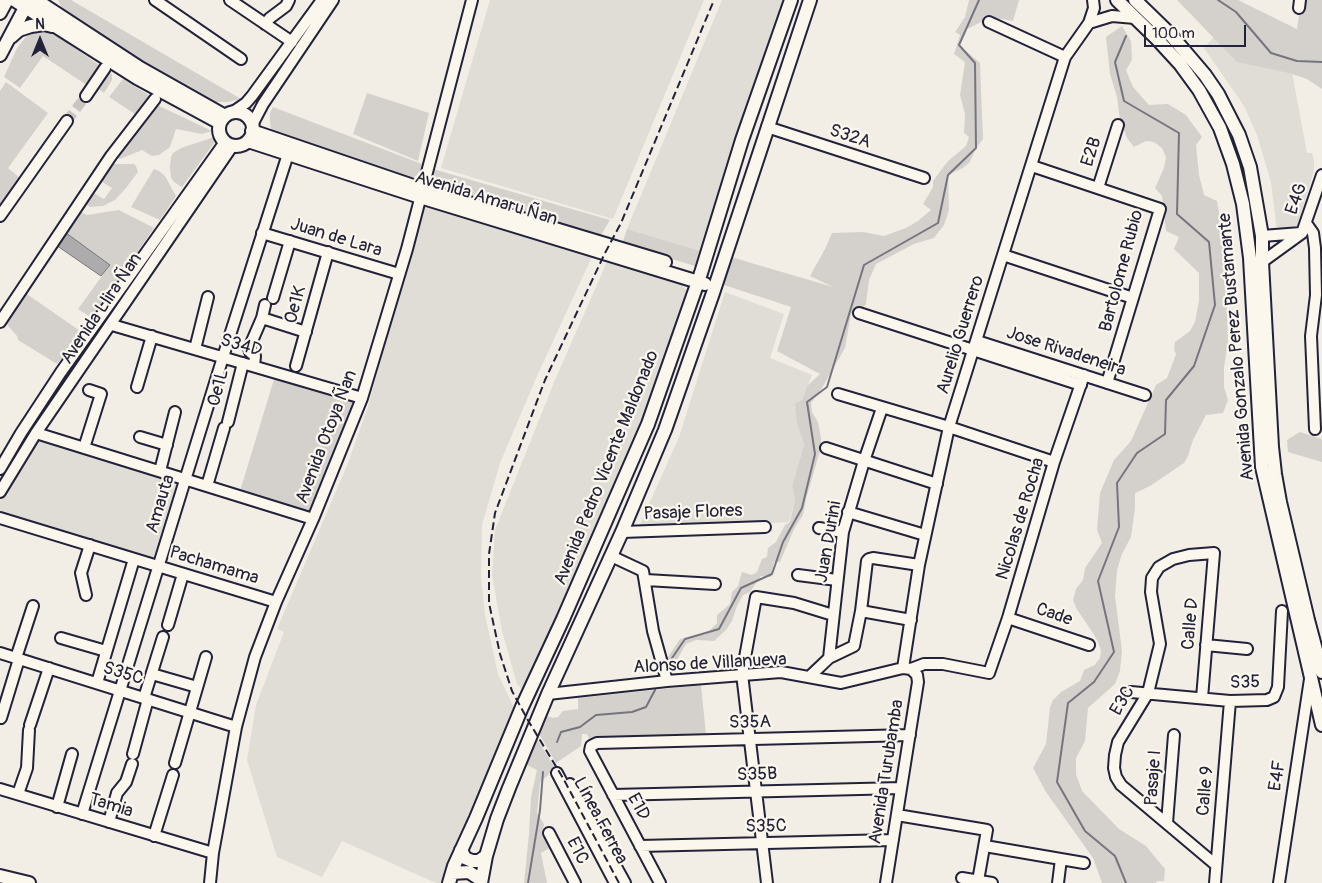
<!DOCTYPE html>
<html>
<head>
<meta charset="utf-8">
<style>
  body { margin:0 }
  #map { position:relative; width:1322px; height:883px; overflow:hidden; background:#f2eee5; font-family:Pangolin,sans-serif }
  canvas { display:block }
  .north { position:absolute; left:15px; top:15px; width:50px; height:50px; -webkit-text-stroke:4px #fbf7ec; paint-order:stroke; rotate:0deg; font-size:14px; font-weight:700; line-height:20px; text-align:center; color:#22223b }
  .north::after { content:''; display:block; margin:auto; width:18px; height:22px; background:#22223b; clip-path:polygon(50% 0,100% 100%,50% 72%,0 100%) }
  .scale { position:absolute; left:1144px; top:25px; width:102px; height:22px; box-sizing:border-box; border:2px solid #22223b; border-top:0; padding-left:6px; font-size:15px; line-height:18px; white-space:nowrap; color:#22223b; -webkit-text-stroke:4px #fbf7ec; paint-order:stroke }
</style>
</head>
<body>
<div id="map">
<canvas width="1322" height="883"></canvas>
<div class="north">N</div>
<div class="scale">100 m</div>
</div>
<script>
const g = document.querySelector('canvas').getContext('2d');
g.lineJoin = 'round';
function fillPath(path, color) {
  g.fillStyle = color;
  g.fill(path, 'evenodd');
}
function shape(rows) {
  const path = new Path2D();
  for (const r of rows) {
    if (r.length === 3) {
      path.moveTo(r[0] + r[2], r[1]);
      path.arc(r[0], r[1], r[2], 0, 2 * Math.PI);
      continue;
    }
    path.moveTo(r[0], r[1]);
    for (let i = 2; i < r.length; i += 2) path.lineTo(r[i], r[i + 1]);
  }
  return path;
}
function trace(path, color, width, dash) {
  g.strokeStyle = color;
  g.lineWidth = width;
  g.lineCap = dash ? 'butt' : 'round';
  g.setLineDash(dash || []);
  g.stroke(path);
}
function write(font, color, halo, rows, align = 'center') {
  g.font = font + ' Pangolin,sans-serif';
  g.lineWidth = 4.5;
  g.setLineDash([]);
  g.textBaseline = 'middle';
  g.strokeStyle = halo;
  g.fillStyle = color;
  for (const [text, x, y, turn = 0] of rows) {
    g.save();
    g.translate(x, y);
    g.rotate((+turn || 0) * Math.PI / 180);
    g.textAlign = isNaN(turn) ? turn : align;
    if (halo) g.strokeText(text, 0, 0);
    g.fillText(text, 0, 0);
    g.restore();
  }
}
const built = shape([
  [490,0,704,0,613,219,441,168],
  [722,0,791,0,704,252,627,229],
  [1223,27,1291,67,1307,153,1312,153,1314,160,1314,170,1297,228,1277,231,1271,182,1257,135,1244,106,1204,48],
  [423,203,595,250,537,376,500,463,482,525,481,576,485,615,498,674,516,712,446,883,436,883,342,841,322,877,277,857,247,760,256,705,284,632,277,629,348,463,368,407],
  [610,255,676,278,687,291,641,426,523,690,517,684,502,631,492,575,495,530,555,380],
  [725,292,784,314,770,358,812,375,802,400,797,423,804,445,792,486,795,499,789,522,638,529,679,437],
  [39,438,146,474,166,480,167,490,178,482,155,560,0,513,0,501]
]);
const green = shape([
  [58,0,71,0,241,99,228,102,215,102,195,92,130,54,62,9],
  [969,0,1019,0,1013,21,991,17,967,29,959,45,980,63,983,139,975,150,970,162,963,168,948,175,949,210,944,225,934,238,914,244,876,264,869,280,866,304,860,311,851,314,845,348,822,388,811,403,812,412,818,422,821,438,821,447,806,499,803,515,794,529,780,562,774,562,771,577,761,576,750,592,743,595,737,606,732,621,726,630,714,641,696,640,686,644,674,665,670,662,668,657,680,639,706,634,717,623,717,615,730,604,732,592,738,586,742,572,752,575,757,572,762,559,767,557,768,548,776,542,785,525,790,522,795,499,792,486,804,445,797,423,795,404,802,400,807,386,820,374,777,351,791,307,721,284,731,257,833,287,810,276,825,249,832,233,863,232,884,236,906,228,918,221,931,210,923,204,933,187,933,181,947,162,966,146,969,137,964,133,965,114,960,95,965,62,954,54,960,35,955,32,965,17],
  [1177,0,1238,0,1297,29,1301,0,1322,0,1322,89,1307,79,1289,73,1237,62],
  [1122,26,1131,41,1132,60,1126,70,1133,87,1149,105,1168,104,1186,115,1202,137,1196,145,1199,175,1204,195,1217,201,1225,247,1227,301,1228,343,1224,367,1224,387,1228,400,1223,413,1206,415,1193,440,1188,456,1184,463,1150,486,1135,493,1135,508,1131,537,1122,554,1117,570,1115,596,1122,651,1120,671,1115,684,1088,708,1085,741,1076,758,1076,774,1082,791,1119,829,1146,846,1165,869,1164,881,1157,881,1156,883,1102,883,1093,858,1046,792,1033,768,1046,744,1050,707,1053,700,1061,692,1080,681,1084,670,1095,665,1100,658,1101,651,1098,642,1093,633,1076,608,1073,600,1076,589,1083,580,1085,568,1102,543,1097,530,1100,493,1114,460,1131,441,1156,385,1167,378,1176,354,1174,350,1175,342,1190,331,1195,322,1199,300,1199,273,1174,249,1179,237,1166,231,1162,196,1155,188,1164,168,1166,157,1162,148,1154,142,1146,141,1134,147,1127,138,1120,120,1117,97,1110,74,1106,37],
  [46,31,63,40,112,74,112,80,104,93,93,85,91,88,43,56,20,88,4,77,17,48,25,38,30,34],
  [123,79,155,99,153,103,212,131,202,134,176,129,170,147,159,155,152,156,142,150,120,159,111,156,141,118,109,97],
  [6,82,48,113,8,168,22,180,0,212,0,91],
  [367,93,429,113,418,161,353,134],
  [273,107,422,164,420,173,414,177,401,178,274,133,271,130,270,122,270,113],
  [217,136,217,139,182,187,174,182,171,178,170,167,171,157,173,153,181,148],
  [110,164,134,164,136,166,138,172,126,188,115,200,103,206,90,207,82,201,89,190,104,199,112,188,97,179],
  [154,169,159,171,165,176,176,196,160,220,131,207],
  [433,169,610,220,600,237,432,187,431,177],
  [76,210,87,215,119,210,154,228,92,318,78,309,110,265,62,230],
  [627,229,704,252,698,267,622,244],
  [21,290,83,333,57,364,18,340,17,336,2,319],
  [275,376,355,400,311,513,240,491],
  [1300,432,1322,439,1322,462,1288,452,1287,440],
  [701,685,706,735,590,741,587,734,582,734,581,746,556,763,537,730,543,715,553,718,558,717,563,711,578,709,578,698],
  [534,734,555,768,540,783,537,813,544,824,542,834,550,848,541,853,547,883,524,883,529,834,531,797,537,770,523,763]
]);
const water = shape([
  [62,230,110,265,101,276,53,243,62,230]
]);
const stream = shape([
  [1218,0,1236,12,1271,53,1297,61,1322,62],
  [668,664,685,639,719,629,741,588,772,574,783,542,802,508,815,454,807,402,827,387,864,265,938,223,948,175,976,148,975,63,959,45,979,0],
  [557,742,561,732,580,727,596,715,632,712,646,707,655,690],
  [528,883,540,810,543,772],
  [1126,883,1115,856,1085,831,1057,782,1068,703,1094,682,1114,652,1098,581,1119,527,1117,483,1137,453,1165,434,1166,400,1194,366,1215,305,1209,242,1177,214,1179,133,1124,101,1115,62,1126,36]
]);
const minorTunnel = shape([
  [67,121,86,96]
]);
const minor = shape([
  [155,0,241,59],
  [230,0,292,42],
  [1299,8,1300,0],
  [989,22,1065,57],
  [1089,23,1112,16,1135,18],
  [265,24,270,18,286,6,289,0],
  [86,96,105,68],
  [233,112,246,103,252,96,322,0],
  [252,125,263,104,333,0],
  [767,127,924,178],
  [1032,166,1160,209,1107,383],
  [1098,188,1118,125],
  [0,216,67,121],
  [1306,223,1313,233,1315,248,1316,295,1311,336,1315,429],
  [262,233,399,274],
  [1262,236,1301,233],
  [1003,255,1133,298],
  [1262,262,1302,233,1322,175],
  [273,298,290,241],
  [859,313,1081,385],
  [262,318,306,332],
  [0,322,111,156,155,99],
  [112,325,362,398],
  [977,341,1145,395],
  [195,349,208,297],
  [254,366,255,356,250,352,249,348,262,318,265,305],
  [296,366,328,252],
  [137,387,152,336],
  [838,394,949,427,1054,462],
  [228,422,243,363],
  [36,433,313,519],
  [140,437,167,445],
  [84,448,101,394,89,390],
  [826,448,937,484],
  [0,469,21,433,61,372,225,142],
  [160,471,175,412],
  [207,486,224,428],
  [0,492,36,433,233,145],
  [848,512,925,535],
  [0,518,276,602],
  [819,528,843,532],
  [622,532,765,527],
  [611,556,643,571,653,631,667,681],
  [798,575,837,580],
  [646,580,715,584],
  [86,595,81,573,90,545],
  [861,611,911,620],
  [1008,618,1089,645],
  [168,625,183,574],
  [61,638,106,651],
  [1206,645,1247,649],
  [0,653,236,727],
  [16,658,33,606],
  [829,658,854,646,861,611,867,561,869,559,873,558,919,565],
  [903,668,919,565,949,427,1065,57,1089,23,1094,8,1093,0],
  [152,674,197,687],
  [809,677,829,658,843,532,864,461,882,408],
  [97,683,134,559],
  [1131,692,1230,701,1267,700,1274,697,1278,687,1282,611],
  [548,694,667,681,781,672,841,683,903,668,911,669,924,664,943,664,989,673,1008,618,1054,462,1084,375],
  [144,698,163,637],
  [1202,698,1214,553,1189,555,1173,559,1159,567,1152,578,1151,592,1160,644,1148,693,1118,742,1115,755,1114,768,1116,777,1121,785,1216,865],
  [1,718,19,659],
  [30,725,49,668],
  [133,754,148,699],
  [175,763,206,657],
  [557,773,615,883],
  [570,784,625,883],
  [0,789,213,853],
  [18,794,27,768,29,730],
  [613,795,901,788],
  [57,807,72,754],
  [82,814,223,357,288,154],
  [897,815,987,830,978,881],
  [109,822,117,793,126,782,132,764],
  [1167,823,1174,735],
  [549,833,575,883],
  [154,836,173,775],
  [640,846,893,840],
  [985,846,1084,863],
  [962,878,992,883],
  [210,883,213,853,236,727,255,657,276,602,313,519,362,398,407,249,472,0],
  [660,883,590,751,591,746,597,743,910,735],
  [767,883,742,674,756,597,794,603,833,615],
  [886,883,918,682,917,675,911,669],
  [1058,883,1061,859],
  [1215,883,1230,701],
  [1279,883,1310,679]
]);
const major = shape([
  [14,0,137,78,220,123],
  [36,0,140,68,225,116],
  [1117,0,1157,39,1180,64,1199,90,1220,128,1233,164,1243,204,1250,258,1262,467,1322,725],
  [1135,0,1170,34,1205,75,1218,94,1239,135,1250,167,1262,236,1262,262,1272,447,1275,474,1280,502,1308,620,1322,672],
  [0,13,7,0],
  [11,37,19,30,31,26,44,24,52,26],
  [0,55,29,0],
  [236,129,17],
  [252,131,422,189,665,262],
  [248,141,420,197,705,284],
  [461,850,465,858,472,861,479,861,486,856],
  [452,873,469,872,481,880],
  [0,876,29,883],
  [449,883,454,866,476,818,522,707,563,619,648,424,701,273,742,140,791,0],
  [481,883,486,856,497,819,509,788,548,694,622,532,665,430,713,293,810,0]
]);
const rail = shape([
  [619,883,563,778,529,722,512,691,500,654,489,603,489,554,495,513,545,380,605,253,621,223,714,0]
]);
const streetNames = [
  ["S32A",850,137,18],
  ["E2B",1092,152,-72],
  ["Avenida Amaru Ñan",486,199,17],
  ["E4G",1297,199,-71],
  ["Juan de Lara",336,238,17],
  ["Bartolome Rubio",1122,271,-75],
  ["Oe1K",296,305,-75],
  ["Avenida Llira Ñan",102,309,-56],
  ["Aurelio Guerrero",961,335,-73],
  ["S34D",241,346,16],
  ["Avenida Gonzalo Perez Bustamante",1237,347,-95],
  ["Jose Rivadeneira",1066,352,18],
  ["Oe1L",219,388,-75],
  ["Avenida Otoya Ñan",327,437,-69],
  ["Avenida Pedro Vicente Maldonado",607,468,-68],
  ["Amauta",161,504,-73],
  ["Pasaje Flores",693,513,-2],
  ["Nicolas de Rocha",1021,519,-73],
  ["Juan Durini",829,542,-80],
  ["Pachamama",214,566,17],
  ["Cade",1054,615,19],
  ["Calle D",1191,624,-85],
  ["Alonso de Villanueva",710,664,-3],
  ["S35C",123,674,17],
  ["S35",1245,683,-2],
  ["E3C",1123,701,-60],
  ["S35A",750,723,-1],
  ["Avenida Turubamba",887,772,-81],
  ["S35B",757,775,-2],
  ["E4F",1278,776,-81],
  ["Pasaje I",1154,778,-86],
  ["Calle 9",1206,791,-85],
  ["Tamia",111,806,17],
  ["E1D",638,807,62],
  ["Línea Ferrea",600,821,62],
  ["S35C",766,827,-1],
  ["E1C",577,851,63]
];
fillPath(built, '#e0dcd6');
fillPath(green, '#d4d1cc');
fillPath(water, '#aeabad');
trace(water, '#76747f', 1);
trace(stream, '#76747f', 2);
trace(minorTunnel, '#c8c5c3', 10, [10, 5]);
trace(minor, '#22223b', 14);
trace(major, '#22223b', 16);
trace(minor, '#fbf7ec', 10);
trace(major, '#fbf7ec', 12);
trace(rail, '#22223b', 2, [8, 4]);
write('18px', '#22223b', '#fbf7ec', streetNames);
</script>
</body>
</html>
